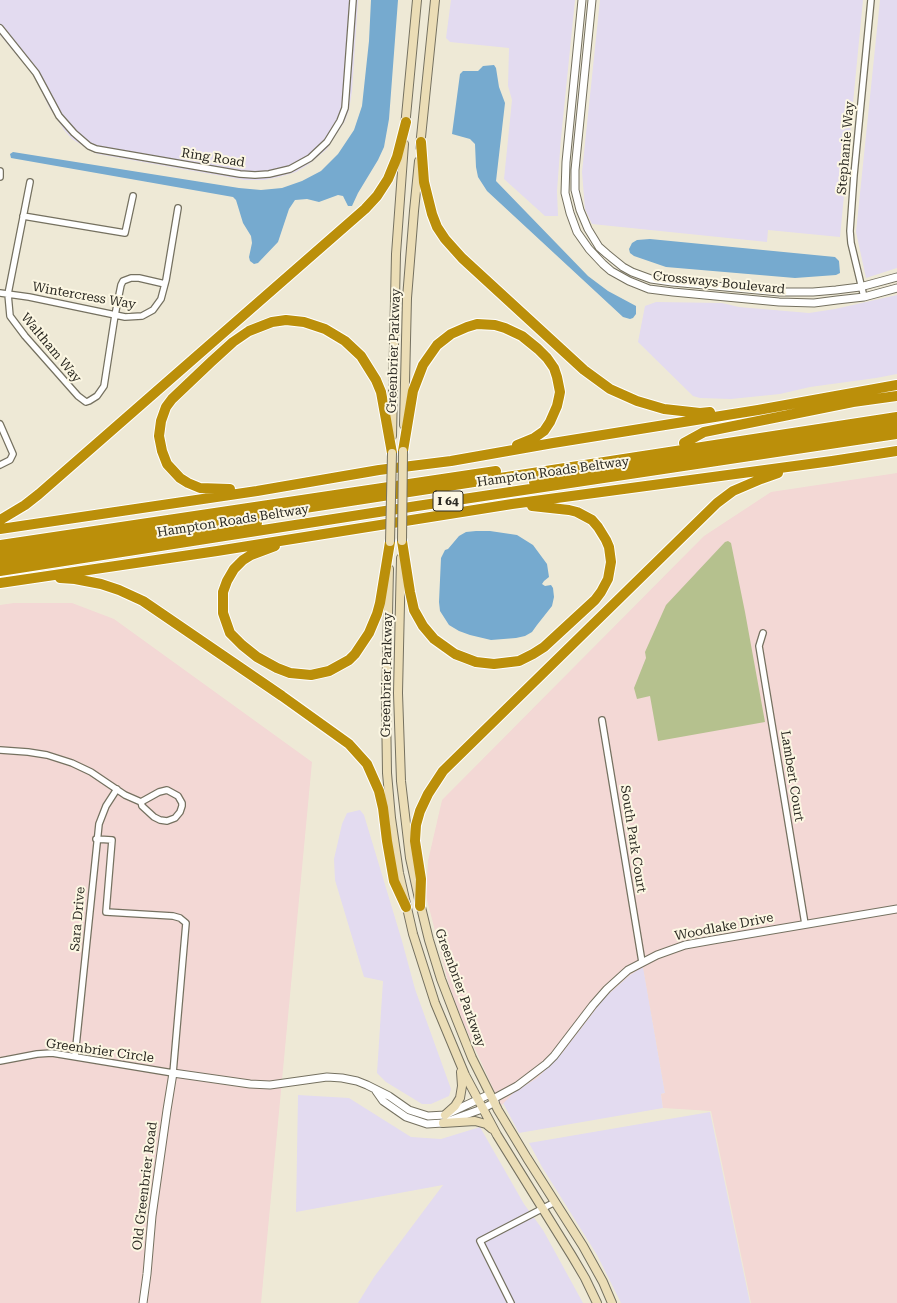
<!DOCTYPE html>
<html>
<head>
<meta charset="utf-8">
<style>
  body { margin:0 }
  canvas { display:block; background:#eee9d6 }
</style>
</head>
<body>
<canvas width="897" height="1303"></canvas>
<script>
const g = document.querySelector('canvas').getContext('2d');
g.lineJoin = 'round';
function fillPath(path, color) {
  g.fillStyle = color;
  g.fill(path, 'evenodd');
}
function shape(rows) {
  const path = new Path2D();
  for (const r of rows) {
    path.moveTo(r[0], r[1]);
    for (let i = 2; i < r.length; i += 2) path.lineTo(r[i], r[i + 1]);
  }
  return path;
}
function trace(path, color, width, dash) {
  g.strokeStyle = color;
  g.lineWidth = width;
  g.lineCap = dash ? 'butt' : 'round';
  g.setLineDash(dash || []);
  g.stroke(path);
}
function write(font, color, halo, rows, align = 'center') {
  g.font = font + ' "Roboto Serif",serif';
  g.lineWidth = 4;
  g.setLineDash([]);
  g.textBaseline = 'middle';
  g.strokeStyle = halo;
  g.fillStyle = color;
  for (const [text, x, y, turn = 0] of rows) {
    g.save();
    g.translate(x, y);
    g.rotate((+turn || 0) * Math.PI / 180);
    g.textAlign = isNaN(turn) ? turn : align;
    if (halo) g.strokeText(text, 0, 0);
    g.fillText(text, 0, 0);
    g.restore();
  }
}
const commercial = shape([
  [0,0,358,0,352,91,349,110,345,121,327,149,309,164,296,172,279,177,264,180,245,180,97,154,91,151,72,139,64,130,49,107,34,76,0,35],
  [451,0,575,0,561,138,557,191,558,216,545,216,504,179,512,100,508,86,509,48,450,42,446,38],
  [600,0,863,0,840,237,768,230,767,242,592,224,585,209,582,172],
  [880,0,897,0,897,268,866,278,856,232],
  [897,295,897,374,876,378,810,387,780,394,731,399,700,398,693,396,638,342,645,306,656,302,722,303,739,307,809,313,835,309],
  [360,810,364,815,402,941,415,989,451,1089,449,1096,431,1104,422,1104,386,1082,377,1073,383,981,364,977,335,880,334,859,342,824,347,813],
  [643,966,665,1093,661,1094,663,1108,519,1133,503,1103,514,1092,537,1078,562,1053,605,997,630,975],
  [298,1095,349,1098,411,1137,441,1139,480,1127,524,1204,543,1230,583,1303,358,1303,374,1277,443,1185,296,1212],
  [710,1112,750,1303,621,1303,597,1255,542,1167,529,1143]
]);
const industrial = shape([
  [897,473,897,1303,751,1303,711,1111,663,1108,661,1094,665,1093,643,967,630,975,605,997,562,1053,537,1078,514,1092,501,1106,462,1020,449,985,426,896,428,861,442,800,704,536,771,492],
  [14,603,72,603,114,619,312,762,261,1303,0,1303,0,605]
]);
const green = shape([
  [728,541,731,543,745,612,765,722,658,741,650,696,637,699,634,688,646,658,645,652,666,605,725,542]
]);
const water = shape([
  [371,0,398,0,389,119,384,147,378,160,358,193,352,206,348,206,343,196,338,195,319,202,307,199,295,200,289,209,278,242,258,263,254,264,250,261,249,257,252,243,251,236,243,223,236,200,233,197,11,158,10,154,13,152,239,188,261,190,282,188,302,181,321,171,338,154,354,130,362,106,369,41],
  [494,65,496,68,499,87,505,103,496,181,588,276,608,291,636,306,636,314,633,318,630,319,623,317,487,191,478,177,476,167,475,144,470,139,452,134,460,74,463,71,478,71,483,66],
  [650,239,835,257,839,261,840,273,836,275,795,278,666,267,634,256,630,253,629,249,632,243,637,240],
  [476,531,490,531,517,535,533,545,547,564,549,577,544,581,542,584,545,586,551,585,553,588,554,597,552,606,537,625,532,632,525,636,516,638,491,640,470,635,459,631,449,625,440,611,439,602,441,558,445,550,448,549,459,536,466,532]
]);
const minor = shape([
  [0,28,36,73,59,116,74,133,89,146,96,149,240,174,255,175,269,174,290,169,310,158,327,142,340,121,345,108,353,0],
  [0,171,0,177],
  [30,182,8,294,10,316,25,336,78,396,86,402,89,401,97,396,104,386,115,315,121,285,123,281,131,278,139,278,165,284],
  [23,216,125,233,133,196],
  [0,293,29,297,125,317,142,316,153,310,161,299,166,280,178,208],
  [864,297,851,243,850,231,854,175,871,0],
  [0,424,13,454,10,460,0,465],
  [763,633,759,646,805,924],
  [602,720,642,962],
  [0,750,28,752,47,755,72,763,91,772,125,795,141,802,142,806,154,817,160,820,167,821,175,818,180,812,182,806,182,803,178,796,167,790,159,792,141,802],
  [75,1056,99,824,106,806,117,789],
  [0,1061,37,1054,52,1053,173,1073,186,923,180,918,173,916,106,912,112,840,96,839],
  [511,1303,480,1241,555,1202]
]);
const tertiary = shape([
  [582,0,566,162,565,193,570,213,577,232,589,249,603,264,611,271,629,281,649,289,673,292,779,302,814,303,837,300,864,297,897,288],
  [592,0,575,170,575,190,580,210,588,229,599,247,607,254,623,267,632,272,651,279,672,282,779,292,813,292,836,290,860,287,897,277],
  [376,1091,383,1101,406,1117,427,1124,443,1123,482,1109,495,1102],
  [493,1099,517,1086,546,1064,554,1056,593,1005,607,989,628,970,657,955,685,945,713,940,897,909],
  [143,1303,147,1274,152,1216,167,1110,173,1073,250,1084,270,1085,327,1077,342,1078,357,1081,367,1085,389,1096,409,1110,428,1116,445,1115,490,1094]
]);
const secondary = shape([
  [405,127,417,0],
  [420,147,435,0],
  [404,425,407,298,414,211,419,161],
  [392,436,396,254,404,144],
  [401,558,398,693,401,781,410,858,419,899,429,940,441,979,456,1018,472,1058,498,1110,527,1158,583,1246,603,1282,612,1303],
  [389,569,386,705,387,773,391,818,399,873,413,934,435,1003,465,1075,497,1135,572,1256,585,1278,597,1303],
  [445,1115,455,1106,460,1098,462,1086,461,1072],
  [443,1123,475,1121,486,1124,492,1129]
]);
const motorway = shape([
  [421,142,424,182,432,214,437,227,445,239,462,258,584,370,610,389,637,401,664,409,700,413,710,412],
  [684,443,704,432,853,402,897,396],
  [403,451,413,391,423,365,437,345,451,334,467,327,477,324,495,325,505,328,522,336,538,349,547,358,554,368,557,377,560,392,559,397,557,406,550,422,544,431,534,438,517,445],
  [534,482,897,426],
  [230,489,200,488,188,483,180,478,167,464,162,451,159,436,161,421,166,407,172,399,211,362,233,342,249,331,272,322,286,320,304,322,325,329,345,341,361,356,376,380,381,392,392,453],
  [0,520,25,505,39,494,365,209,377,196,388,179,397,157,406,122],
  [0,529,257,491,379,470,451,461,553,443,758,410,897,385],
  [402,541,410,592,414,610,423,626,434,639,455,654,476,662,494,664,519,661,533,654,544,647,595,600,601,592,608,579,611,562,609,547,606,540,598,527,592,520,577,512,569,510,532,506],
  [0,545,496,471],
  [275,546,251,555,243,560,234,569,227,581,223,592,223,613,230,633,242,645,257,657,277,668,290,673,311,675,329,671,349,660,355,654,369,633,377,614,380,603,390,542],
  [0,553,45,548,897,417],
  [0,563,257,523],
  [0,571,417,506,897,434],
  [60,578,75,579,101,584,119,590,143,601,282,696,349,744,367,764,379,791,383,808,387,841,394,881,406,907],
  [0,583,217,551,512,504,832,461,897,451],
  [420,906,421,879,415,841,416,825,420,811,428,794,443,771,717,503,733,491,761,479,778,473]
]);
const secondaryBridge = shape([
  [402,541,403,451],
  [390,542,392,453]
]);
const shields = [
  [448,501,30]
];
const shieldNames = [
  ["I 64",448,501]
];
const streetNames = [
  ["Stephanie Way",846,148,-85],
  ["Ring Road",213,158,9],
  ["Crossways Boulevard",719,283,6],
  ["Wintercress Way",84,296,10],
  ["Waltham Way",51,348,50],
  ["Greenbrier Parkway",394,351,-88],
  ["Hampton Roads Beltway",553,472,-8],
  ["Hampton Roads Beltway",233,521,-9],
  ["Greenbrier Parkway",387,675,-89],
  ["Lambert Court",792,776,81],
  ["South Park Court",633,839,81],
  ["Sara Drive",78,919,-85],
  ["Woodlake Drive",724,927,-11],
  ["Greenbrier Parkway",460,988,70],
  ["Greenbrier Circle",100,1051,8],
  ["Old Greenbrier Road",145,1186,-83]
];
fillPath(commercial, '#e3dbf0');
fillPath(industrial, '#f3d8d5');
fillPath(green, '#b5c18e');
fillPath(water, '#76aacf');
trace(minor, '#757160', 8);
trace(tertiary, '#757160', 9);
trace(secondary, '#757160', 10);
trace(motorway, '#fff', 12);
trace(minor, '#fff', 5.5);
trace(tertiary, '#fff', 7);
trace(secondary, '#ebddb6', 8);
trace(motorway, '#bb8f0a', 10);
trace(secondaryBridge, '#757160', 10, []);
trace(secondaryBridge, '#ebddb6', 8);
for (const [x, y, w] of shields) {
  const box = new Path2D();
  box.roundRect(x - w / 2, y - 10, w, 20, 3);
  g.fillStyle = '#fcf7e3';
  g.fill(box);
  trace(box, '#2b2922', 1);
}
write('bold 12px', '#2b2922', null, shieldNames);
write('13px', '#2b2922', '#fcf7e3', streetNames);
</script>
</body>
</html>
